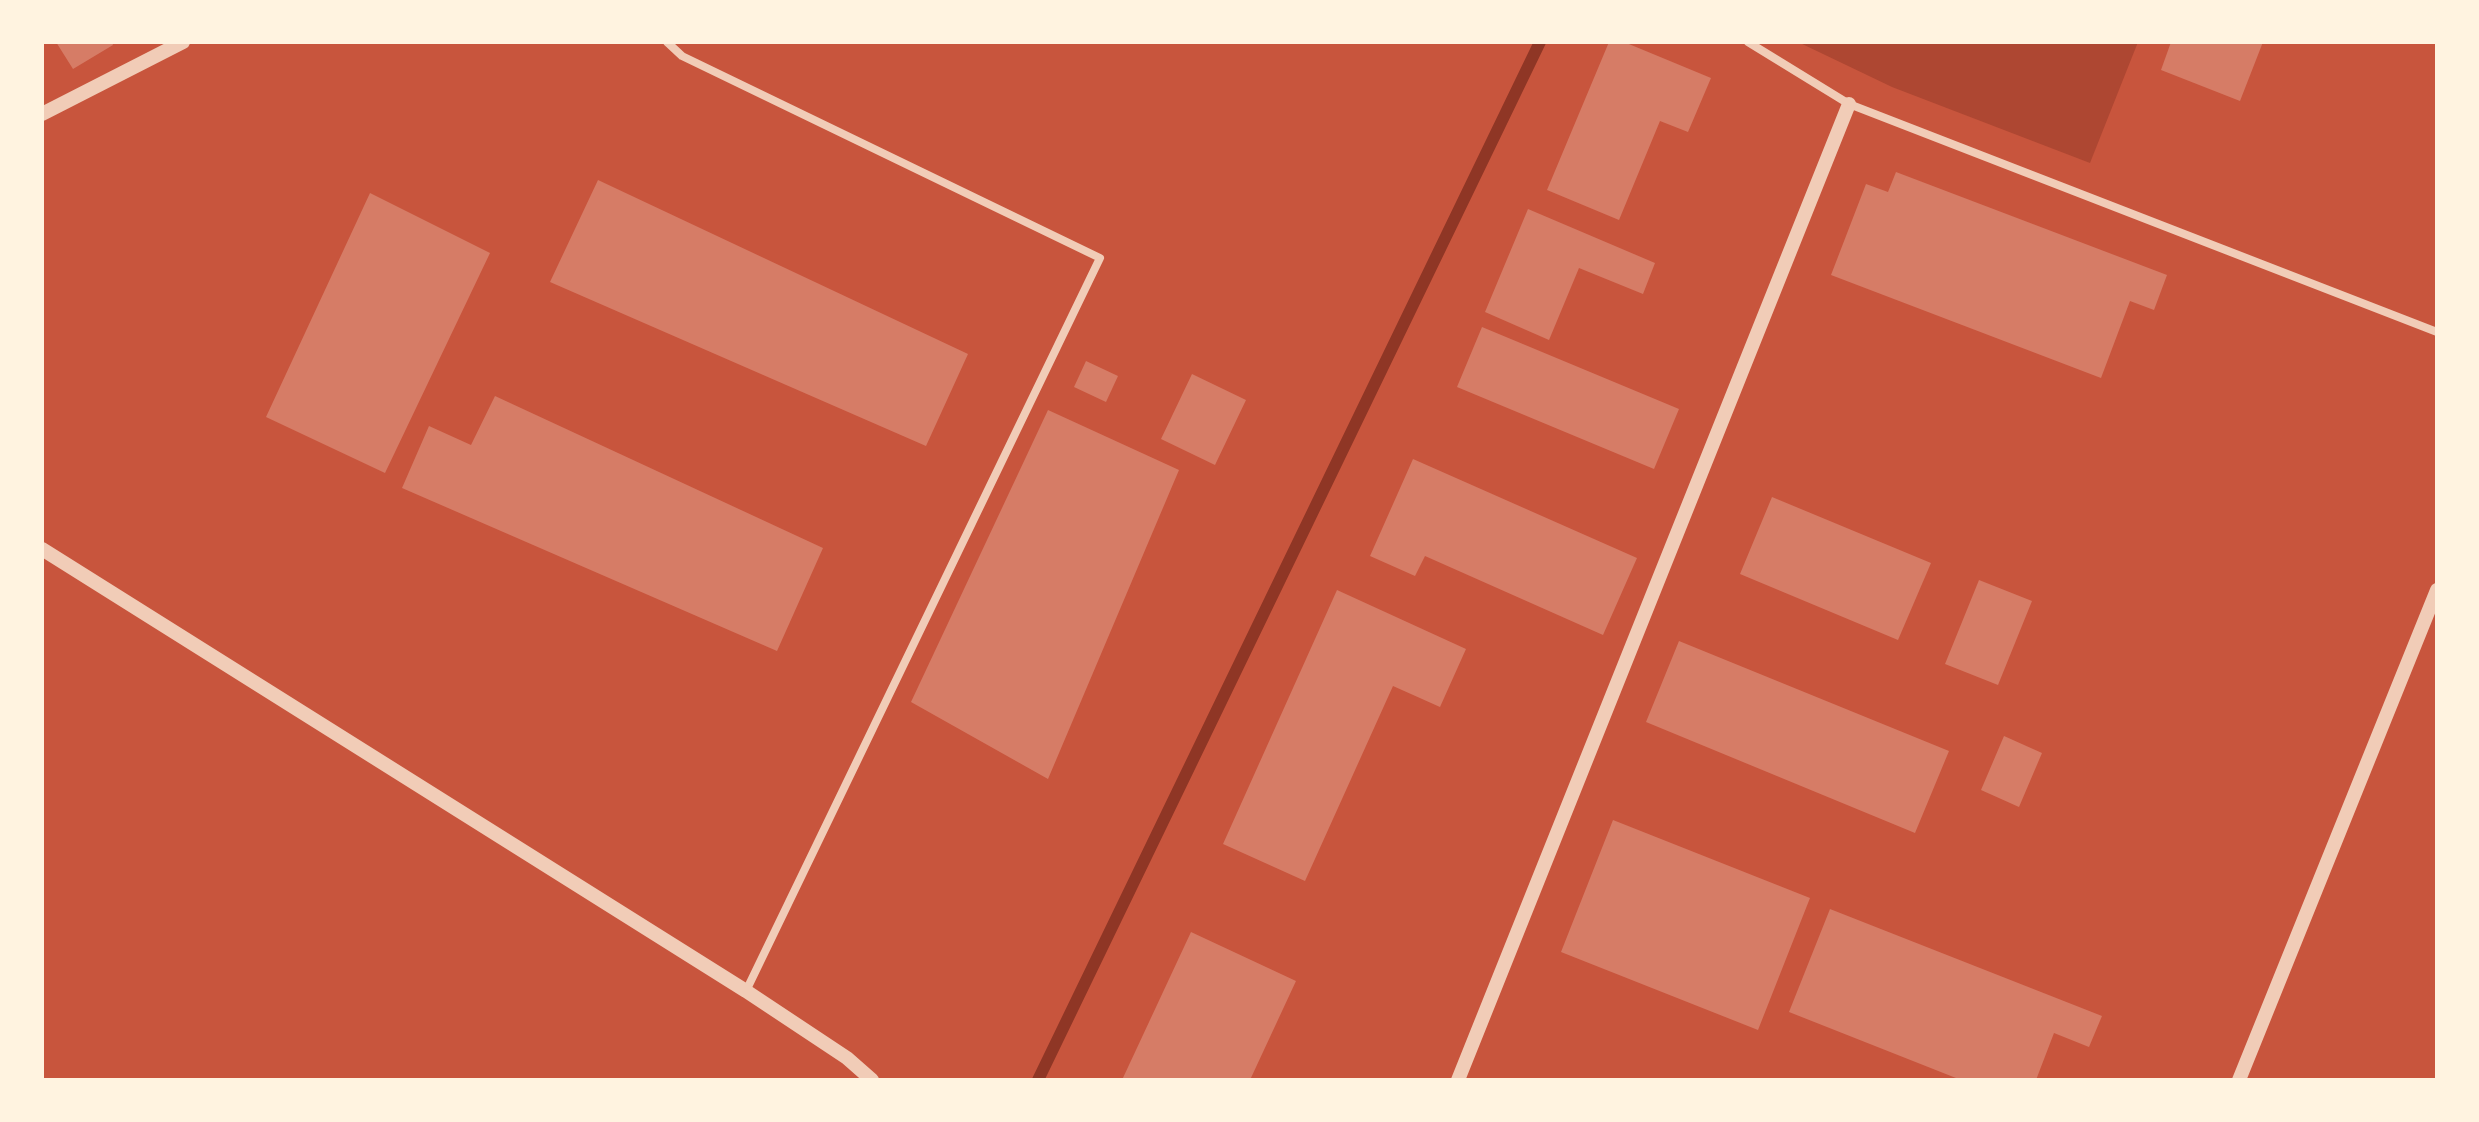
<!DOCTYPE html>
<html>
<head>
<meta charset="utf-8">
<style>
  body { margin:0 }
  #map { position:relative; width:2479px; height:1122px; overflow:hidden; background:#c8553d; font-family:"Fira Sans Condensed",sans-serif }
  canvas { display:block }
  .frame { position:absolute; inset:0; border:44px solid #fff3e0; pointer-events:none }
</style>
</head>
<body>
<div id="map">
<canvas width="2479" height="1122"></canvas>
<div class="frame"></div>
</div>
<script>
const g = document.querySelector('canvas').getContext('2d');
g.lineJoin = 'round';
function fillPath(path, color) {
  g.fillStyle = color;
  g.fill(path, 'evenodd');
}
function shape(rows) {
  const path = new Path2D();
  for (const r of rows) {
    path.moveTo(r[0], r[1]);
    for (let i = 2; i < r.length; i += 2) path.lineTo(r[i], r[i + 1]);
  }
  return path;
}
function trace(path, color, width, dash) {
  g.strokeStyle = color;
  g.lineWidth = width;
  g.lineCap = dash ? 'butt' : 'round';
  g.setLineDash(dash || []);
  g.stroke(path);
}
const green = shape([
  [1798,42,2138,42,2090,163,1892,87]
]);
const stream = shape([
  [1038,1080,1540,42]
]);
const building = shape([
  [56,42,112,42,113,45,73,69],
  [1609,42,1624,42,1711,78,1688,132,1660,121,1619,220,1547,190],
  [2171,42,2263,42,2240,101,2161,70],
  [1896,172,2167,275,2154,310,2130,301,2101,378,1831,275,1866,184,1888,192],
  [598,180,968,354,926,446,550,282],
  [370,193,490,253,385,473,266,417],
  [1528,209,1655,263,1643,294,1579,268,1549,340,1485,312],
  [1482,327,1679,409,1654,469,1457,387],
  [1086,361,1118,376,1106,402,1074,387],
  [1192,374,1246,400,1215,465,1161,439],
  [495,396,823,548,777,651,402,488,429,426,471,445],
  [1048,410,1179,470,1048,779,911,702],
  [1413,459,1637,558,1603,635,1425,556,1415,576,1370,556],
  [1772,497,1931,563,1898,640,1740,574],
  [1979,580,2032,601,1998,685,1945,664],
  [1337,590,1466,649,1440,707,1393,686,1305,881,1223,844],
  [1679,641,1949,751,1915,833,1646,722],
  [2004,736,2042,753,2019,807,1981,790],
  [1613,820,1810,898,1758,1030,1561,952],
  [1830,909,2102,1016,2089,1047,2054,1033,2036,1080,1961,1080,1789,1012],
  [1191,932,1296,981,1250,1080,1122,1080]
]);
const minor = shape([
  [667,42,682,56,1100,258,746,991],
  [1748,42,1849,104,2437,332]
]);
const tertiary = shape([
  [42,114,183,42],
  [42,549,746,991,847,1058,872,1080],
  [1458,1080,1849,104],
  [2239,1080,2437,590]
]);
fillPath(green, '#ae4732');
trace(stream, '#8f3625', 12);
fillPath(building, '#d67c66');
trace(minor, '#f1ccb7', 8);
trace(tertiary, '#f1ccb7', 14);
</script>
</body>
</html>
